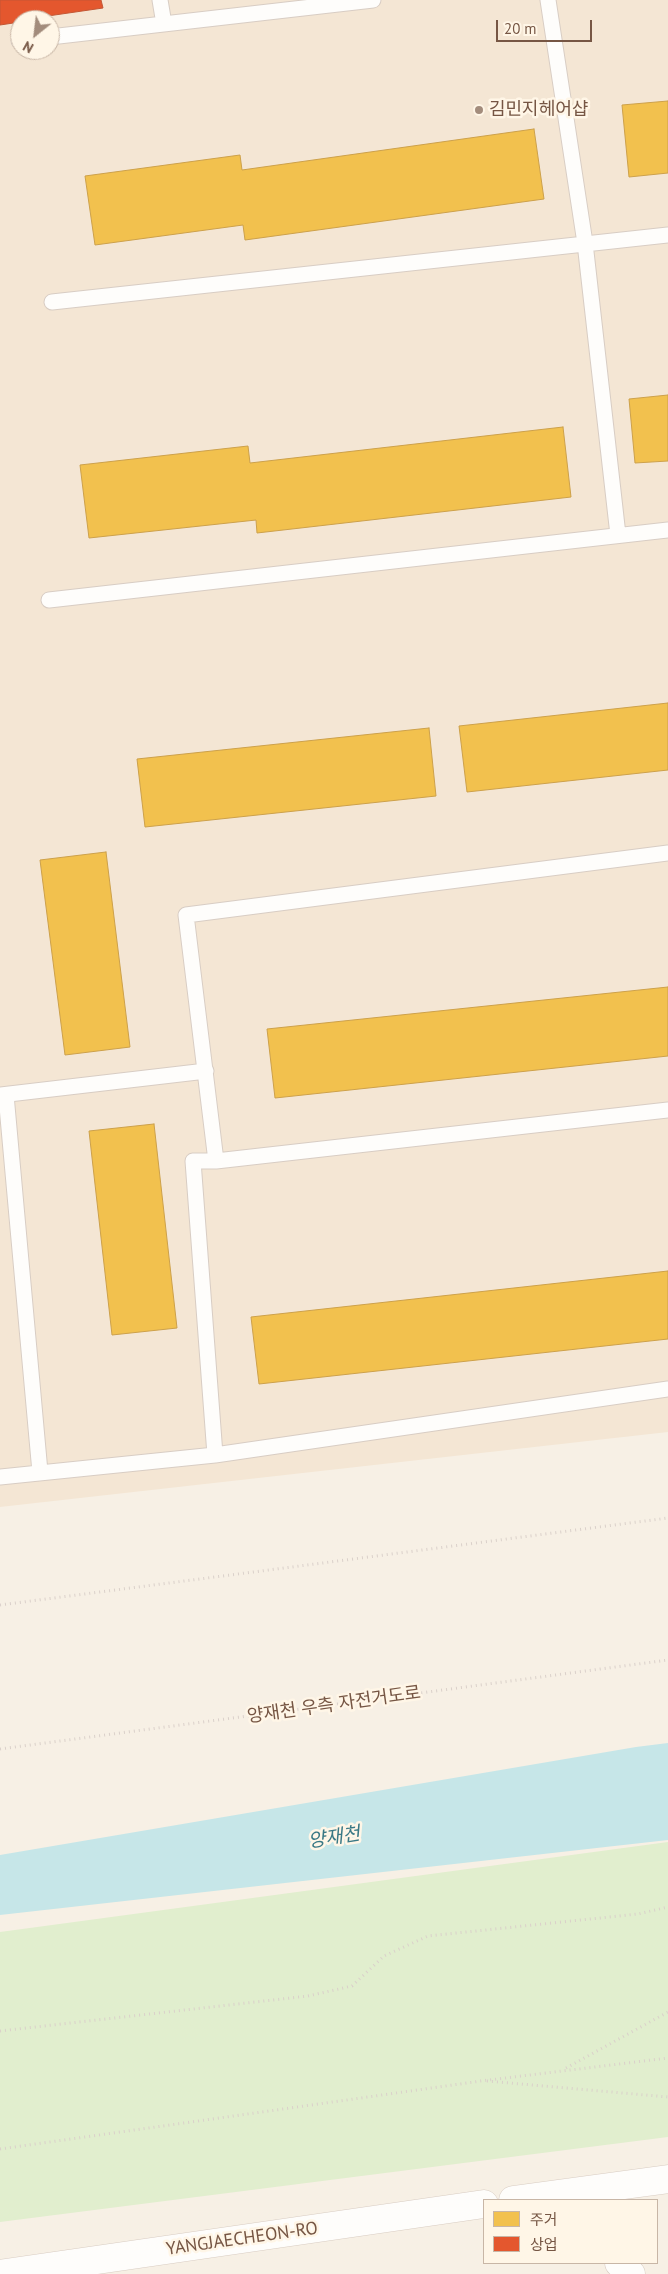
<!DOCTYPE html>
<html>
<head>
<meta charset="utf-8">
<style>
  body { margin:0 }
  #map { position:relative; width:668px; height:2274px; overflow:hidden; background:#f7f0e5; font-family:"PT Sans","Noto Sans KR",sans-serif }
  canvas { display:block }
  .legend { position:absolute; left:483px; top:2199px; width:175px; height:65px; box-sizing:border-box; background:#fff6e7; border:1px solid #c8b6a6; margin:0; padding:6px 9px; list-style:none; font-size:15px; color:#765644 }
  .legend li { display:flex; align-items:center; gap:10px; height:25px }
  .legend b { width:25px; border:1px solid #c8b6a6 }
  .north { position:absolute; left:10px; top:10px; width:50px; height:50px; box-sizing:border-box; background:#fff6e7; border:1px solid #c8b6a6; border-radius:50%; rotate:209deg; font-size:14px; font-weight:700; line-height:20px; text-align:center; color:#765644 }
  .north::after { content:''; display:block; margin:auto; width:18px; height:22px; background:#a38c7c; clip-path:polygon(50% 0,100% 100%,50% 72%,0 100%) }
  .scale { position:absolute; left:496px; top:20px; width:96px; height:22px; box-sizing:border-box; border:2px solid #765644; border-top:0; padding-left:6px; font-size:15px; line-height:18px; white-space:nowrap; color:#765644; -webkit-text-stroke:4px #fff6e7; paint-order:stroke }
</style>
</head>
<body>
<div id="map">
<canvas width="668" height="2274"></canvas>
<ul class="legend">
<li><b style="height:14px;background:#f2c14e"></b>주거</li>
<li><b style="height:14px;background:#e4572e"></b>상업</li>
</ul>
<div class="north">N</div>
<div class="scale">20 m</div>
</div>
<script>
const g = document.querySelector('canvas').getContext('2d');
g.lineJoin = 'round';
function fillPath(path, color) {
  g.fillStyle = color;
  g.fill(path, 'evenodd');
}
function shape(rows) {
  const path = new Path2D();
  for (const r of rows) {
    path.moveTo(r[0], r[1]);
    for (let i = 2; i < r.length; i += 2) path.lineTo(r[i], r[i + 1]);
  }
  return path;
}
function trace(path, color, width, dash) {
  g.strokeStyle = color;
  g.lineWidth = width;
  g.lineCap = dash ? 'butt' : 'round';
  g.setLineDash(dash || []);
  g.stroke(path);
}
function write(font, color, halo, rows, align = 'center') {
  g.font = font + ' "PT Sans","Noto Sans KR",sans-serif';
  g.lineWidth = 5;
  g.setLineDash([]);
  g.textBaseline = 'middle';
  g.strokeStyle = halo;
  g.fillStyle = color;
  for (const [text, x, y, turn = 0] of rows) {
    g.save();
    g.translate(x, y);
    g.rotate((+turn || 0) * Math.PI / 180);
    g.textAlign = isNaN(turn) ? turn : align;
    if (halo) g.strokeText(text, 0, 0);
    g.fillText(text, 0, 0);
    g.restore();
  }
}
const residential = shape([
  [0,0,668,0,668,1432,0,1507],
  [20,20,50,20,50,50,20,50]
]);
const green = shape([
  [668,1842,668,2137,0,2222,0,1932]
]);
const water = shape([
  [668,1743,668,1840,0,1915,0,1855,636,1747]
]);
const homes = shape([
  [668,101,668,173,629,177,622,105,668,101],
  [534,129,544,199,245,240,243,225,95,245,85,176,240,155,242,170,534,129],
  [668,395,668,461,635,463,629,399,668,395],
  [563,427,571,497,257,533,256,520,89,538,80,465,248,446,250,463,563,427],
  [668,703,668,770,467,792,459,726,668,703],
  [429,728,436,796,145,827,137,759,429,728],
  [106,852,130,1047,65,1055,40,860,106,852],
  [668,987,668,1056,275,1098,267,1029,668,987],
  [154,1124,177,1328,112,1335,89,1131,154,1124],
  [668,1271,668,1339,259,1384,251,1317,668,1271]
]);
const shops = shape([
  [0,0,101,0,103,8,20,20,20,22,0,25,0,0]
]);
const path = shape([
  [0,1605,668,1518],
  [0,1749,668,1660],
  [0,2031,308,1996,352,1986,384,1956,428,1936,638,1914,668,1907],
  [566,2068,668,2012],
  [487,2081,668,2097],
  [0,2149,481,2081,668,2058]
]);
const lane = shape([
  [160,0,164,24],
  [548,0,585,243,618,535],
  [50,37,373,0],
  [19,41,20,41],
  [52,302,668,235],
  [49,600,668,530],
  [0,1095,206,1071],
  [6,1095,40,1472],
  [216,1161,186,915,668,853],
  [215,1455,193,1161,216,1161,668,1110],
  [0,1477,215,1455,668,1389]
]);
const secondary = shape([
  [513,2200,668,2179],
  [619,2263,631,2274],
  [0,2274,484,2204]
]);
const markers = [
  [479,110,5,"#a38c7c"]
];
const poiNames = [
  ["김민지헤어샵",489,110]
];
const streetNames = [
  ["양재천 우측 자전거도로",334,1705,-8],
  ["YANGJAECHEON-RO",242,2239,-8]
];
const waterNames = [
  ["양재천",334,1838,-9]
];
fillPath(residential, '#f4e6d4');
fillPath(green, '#e1eece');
fillPath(water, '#c6e6e8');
fillPath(homes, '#f2c14e');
trace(homes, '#cda14b', 1);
fillPath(shops, '#e4572e');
trace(shops, '#c35735', 1);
trace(lane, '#d8cdc4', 17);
trace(secondary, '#d8ccc2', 29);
trace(path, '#dad0ca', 3, [1, 4]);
trace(lane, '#fefdfb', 15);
trace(secondary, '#fefdfb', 28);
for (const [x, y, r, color] of markers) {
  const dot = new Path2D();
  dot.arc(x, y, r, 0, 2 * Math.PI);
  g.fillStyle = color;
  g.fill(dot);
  trace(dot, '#fff6e7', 2);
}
write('18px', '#765644', '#fff6e7', poiNames, 'left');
write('18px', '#765644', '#fff6e7', streetNames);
write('italic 19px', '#397885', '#fff6e7', waterNames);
</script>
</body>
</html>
